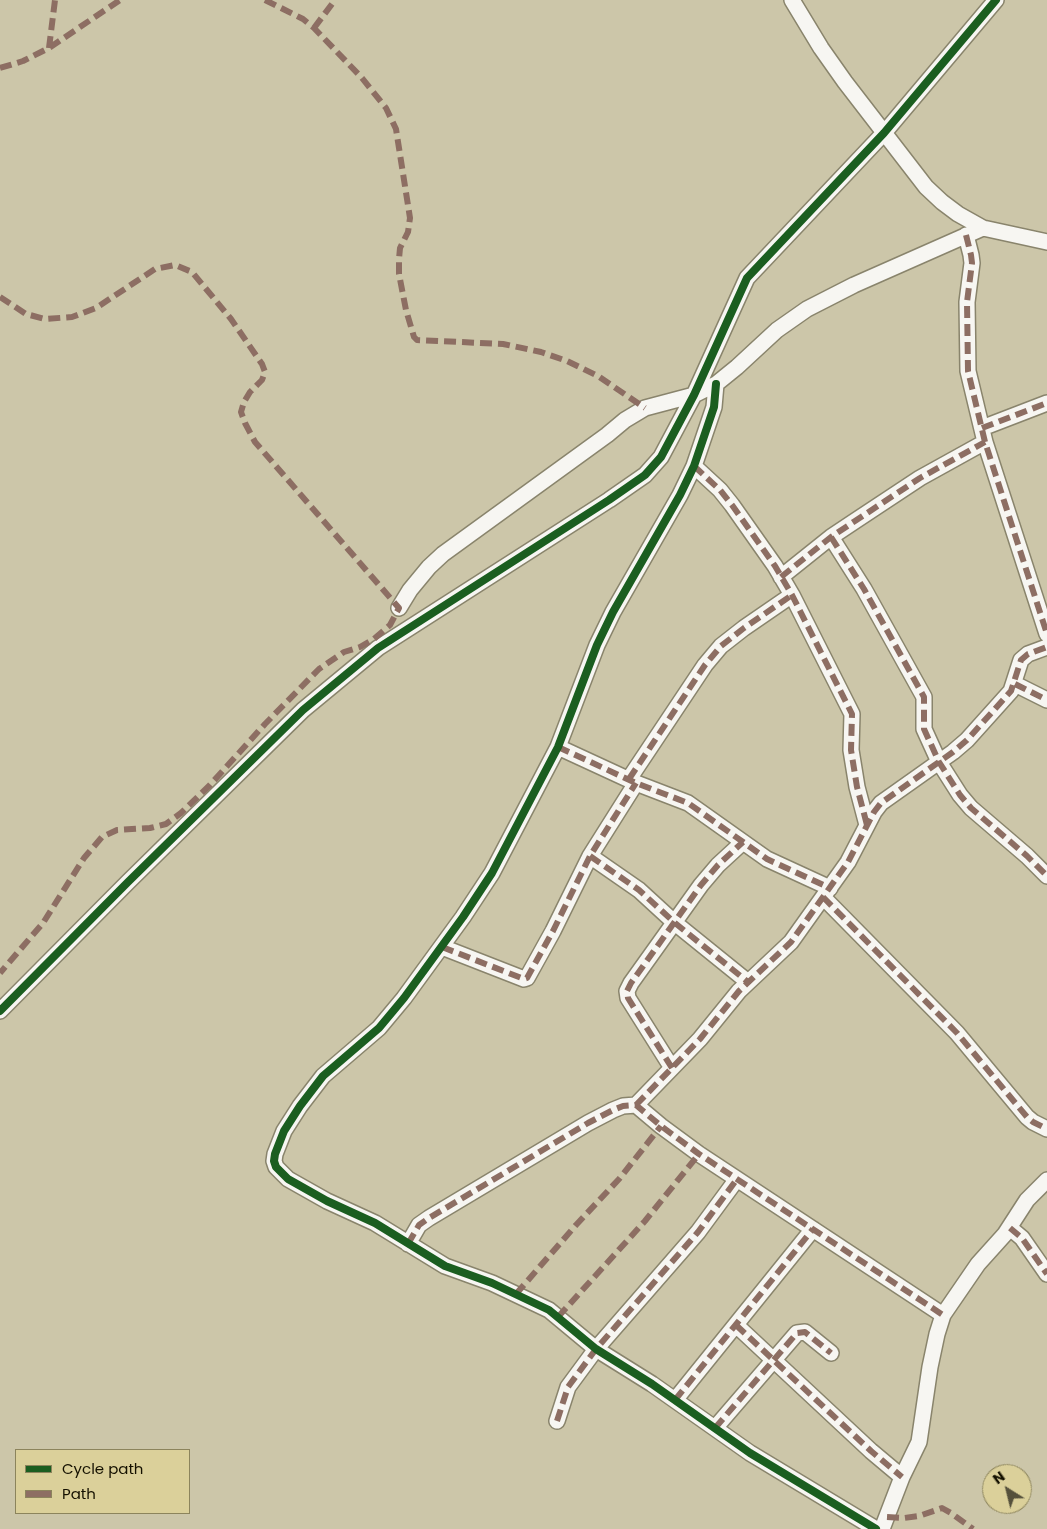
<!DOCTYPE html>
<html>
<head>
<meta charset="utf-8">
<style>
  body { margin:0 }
  #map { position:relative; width:1047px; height:1529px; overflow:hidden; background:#ccc6a9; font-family:Poppins,sans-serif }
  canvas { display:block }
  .legend { position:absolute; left:15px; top:1449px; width:175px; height:65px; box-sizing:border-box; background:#dbd09a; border:1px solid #8c845c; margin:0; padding:6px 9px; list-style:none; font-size:15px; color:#151100 }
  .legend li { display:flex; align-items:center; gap:10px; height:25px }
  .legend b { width:25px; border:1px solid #8c845c }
  .north { position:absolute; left:982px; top:1464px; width:50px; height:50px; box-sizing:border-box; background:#dbd09a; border:1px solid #8c845c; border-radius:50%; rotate:324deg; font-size:14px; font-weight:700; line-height:20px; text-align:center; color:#151100 }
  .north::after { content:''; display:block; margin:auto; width:18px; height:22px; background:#55503b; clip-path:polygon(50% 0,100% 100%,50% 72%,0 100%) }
</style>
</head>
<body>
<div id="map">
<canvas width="1047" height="1529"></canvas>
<ul class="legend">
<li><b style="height:6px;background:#1b5e20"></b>Cycle path</li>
<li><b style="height:6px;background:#8d6e63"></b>Path</li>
</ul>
<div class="north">N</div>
</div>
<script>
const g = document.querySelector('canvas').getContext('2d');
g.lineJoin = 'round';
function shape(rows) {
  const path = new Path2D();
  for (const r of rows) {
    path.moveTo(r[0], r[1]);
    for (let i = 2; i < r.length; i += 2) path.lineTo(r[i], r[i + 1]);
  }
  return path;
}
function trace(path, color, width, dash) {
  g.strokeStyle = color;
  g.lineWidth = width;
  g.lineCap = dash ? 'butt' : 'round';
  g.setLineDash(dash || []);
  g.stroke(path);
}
const minor = shape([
  [792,0,821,48,845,82,926,187,942,202,958,214,983,228,1047,242],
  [966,235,971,255,972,263,967,302,968,371,985,442,1047,634],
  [716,384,714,407,694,466,680,495,613,612,597,645,558,747,492,873,463,917,404,998,379,1028,323,1076,300,1106,284,1131,275,1154,274,1161,276,1167,288,1179,327,1201,375,1223,445,1266,492,1283,549,1310,596,1349,652,1384,750,1453,876,1529],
  [982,428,1047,403],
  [694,466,720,490,732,505,775,566,792,595,852,714,851,750,857,787,867,825],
  [831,537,864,589,924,697,924,729,939,762,960,795,971,808,1027,856,1047,876],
  [781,577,831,537,855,521,920,478,985,442],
  [399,608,410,590,429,567,443,554,607,435,625,420,645,408,694,395,716,384,737,367,777,330,807,309,854,285,983,228],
  [1015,684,1047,700],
  [558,747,636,783,688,803,767,859,830,888],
  [629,779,705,665,721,646,744,628,792,595],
  [590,856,639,890,675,923,748,982],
  [823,897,957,1033,1027,1117,1033,1122,1047,1129],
  [442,947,524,979,527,978,553,931,590,856,636,783],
  [0,1011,128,882,303,710,378,648,609,500,645,475,661,457,694,395,747,278,884,133,996,0],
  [672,1068,628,998,627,991,631,983,701,885,718,865,743,842],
  [636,1105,700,1039,739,991,791,942,848,862,874,812,881,803,953,752,967,740,1011,691,1021,660,1028,654,1047,647],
  [1010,1228,1022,1238,1047,1274],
  [408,1244,419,1225,429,1218,588,1123,613,1110,623,1106,636,1105,661,1126,699,1154,943,1315],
  [736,1325,871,1451,902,1477],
  [675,1400,813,1229],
  [557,1421,568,1387,596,1349,698,1232,737,1179],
  [715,1428,797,1333,805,1332,831,1353],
  [882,1529,902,1477,919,1442,930,1367,937,1334,943,1315,978,1264,1005,1234,1027,1200,1047,1180]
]);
const quiet = shape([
  [265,0,303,19,314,28,362,78,386,108,396,129,410,218,408,232,400,248,399,259,399,274,406,310,414,337,417,340,503,344,541,352,567,361,598,376,645,408],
  [314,28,335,0],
  [49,48,55,0],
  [0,68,23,61,49,48,120,0],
  [966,235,971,255,972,263,967,302,968,371,985,442,1047,634],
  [0,297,26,314,45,319,72,317,96,308,155,269,175,265,192,272,231,319,262,364,265,372,262,380,250,392,244,402,241,412,245,423,255,442,399,608,390,625,374,639,360,647,344,652,319,669,265,724,210,785,181,813,166,824,150,828,117,830,102,837,84,858,43,923,0,973],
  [982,428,1047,403],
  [694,466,720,490,732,505,775,566,792,595,852,714,851,750,857,787,867,825],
  [831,537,864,589,924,697,924,729,939,762,960,795,971,808,1027,856,1047,876],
  [781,577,831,537,855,521,920,478,985,442],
  [1015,684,1047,700],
  [558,747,636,783,688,803,767,859,830,888],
  [629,779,705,665,721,646,744,628,792,595],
  [590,856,639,890,675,923,748,982],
  [823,897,957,1033,1027,1117,1033,1122,1047,1129],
  [442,947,524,979,527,978,553,931,590,856,636,783],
  [672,1068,628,998,627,991,631,983,701,885,718,865,743,842],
  [636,1105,700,1039,739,991,791,942,848,862,874,812,881,803,953,752,967,740,1011,691,1021,660,1028,654,1047,647],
  [1010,1228,1022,1238,1047,1274],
  [408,1244,419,1225,429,1218,588,1123,613,1110,623,1106,636,1105,661,1126,699,1154,943,1315],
  [516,1294,576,1225,620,1178,661,1126],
  [558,1317,645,1221,699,1154],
  [736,1325,871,1451,902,1477],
  [675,1400,813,1229],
  [557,1421,568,1387,596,1349,698,1232,737,1179],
  [715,1428,797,1333,805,1332,831,1353],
  [887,1517,904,1518,919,1516,942,1508,951,1513,973,1529]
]);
const cycleway = shape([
  [716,384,714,407,694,466,680,495,613,612,597,645,558,747,492,873,463,917,404,998,379,1028,323,1076,300,1106,284,1131,275,1154,274,1161,276,1167,288,1179,327,1201,375,1223,445,1266,492,1283,549,1310,596,1349,652,1384,750,1453,876,1529],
  [0,1011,128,882,303,710,378,648,609,500,645,475,661,457,694,395,747,278,884,133,996,0]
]);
trace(minor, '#89846c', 18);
trace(minor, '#f7f6f2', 15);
trace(quiet, '#8d6e63', 6, [12, 6]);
trace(cycleway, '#1b5e20', 8);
</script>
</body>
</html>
